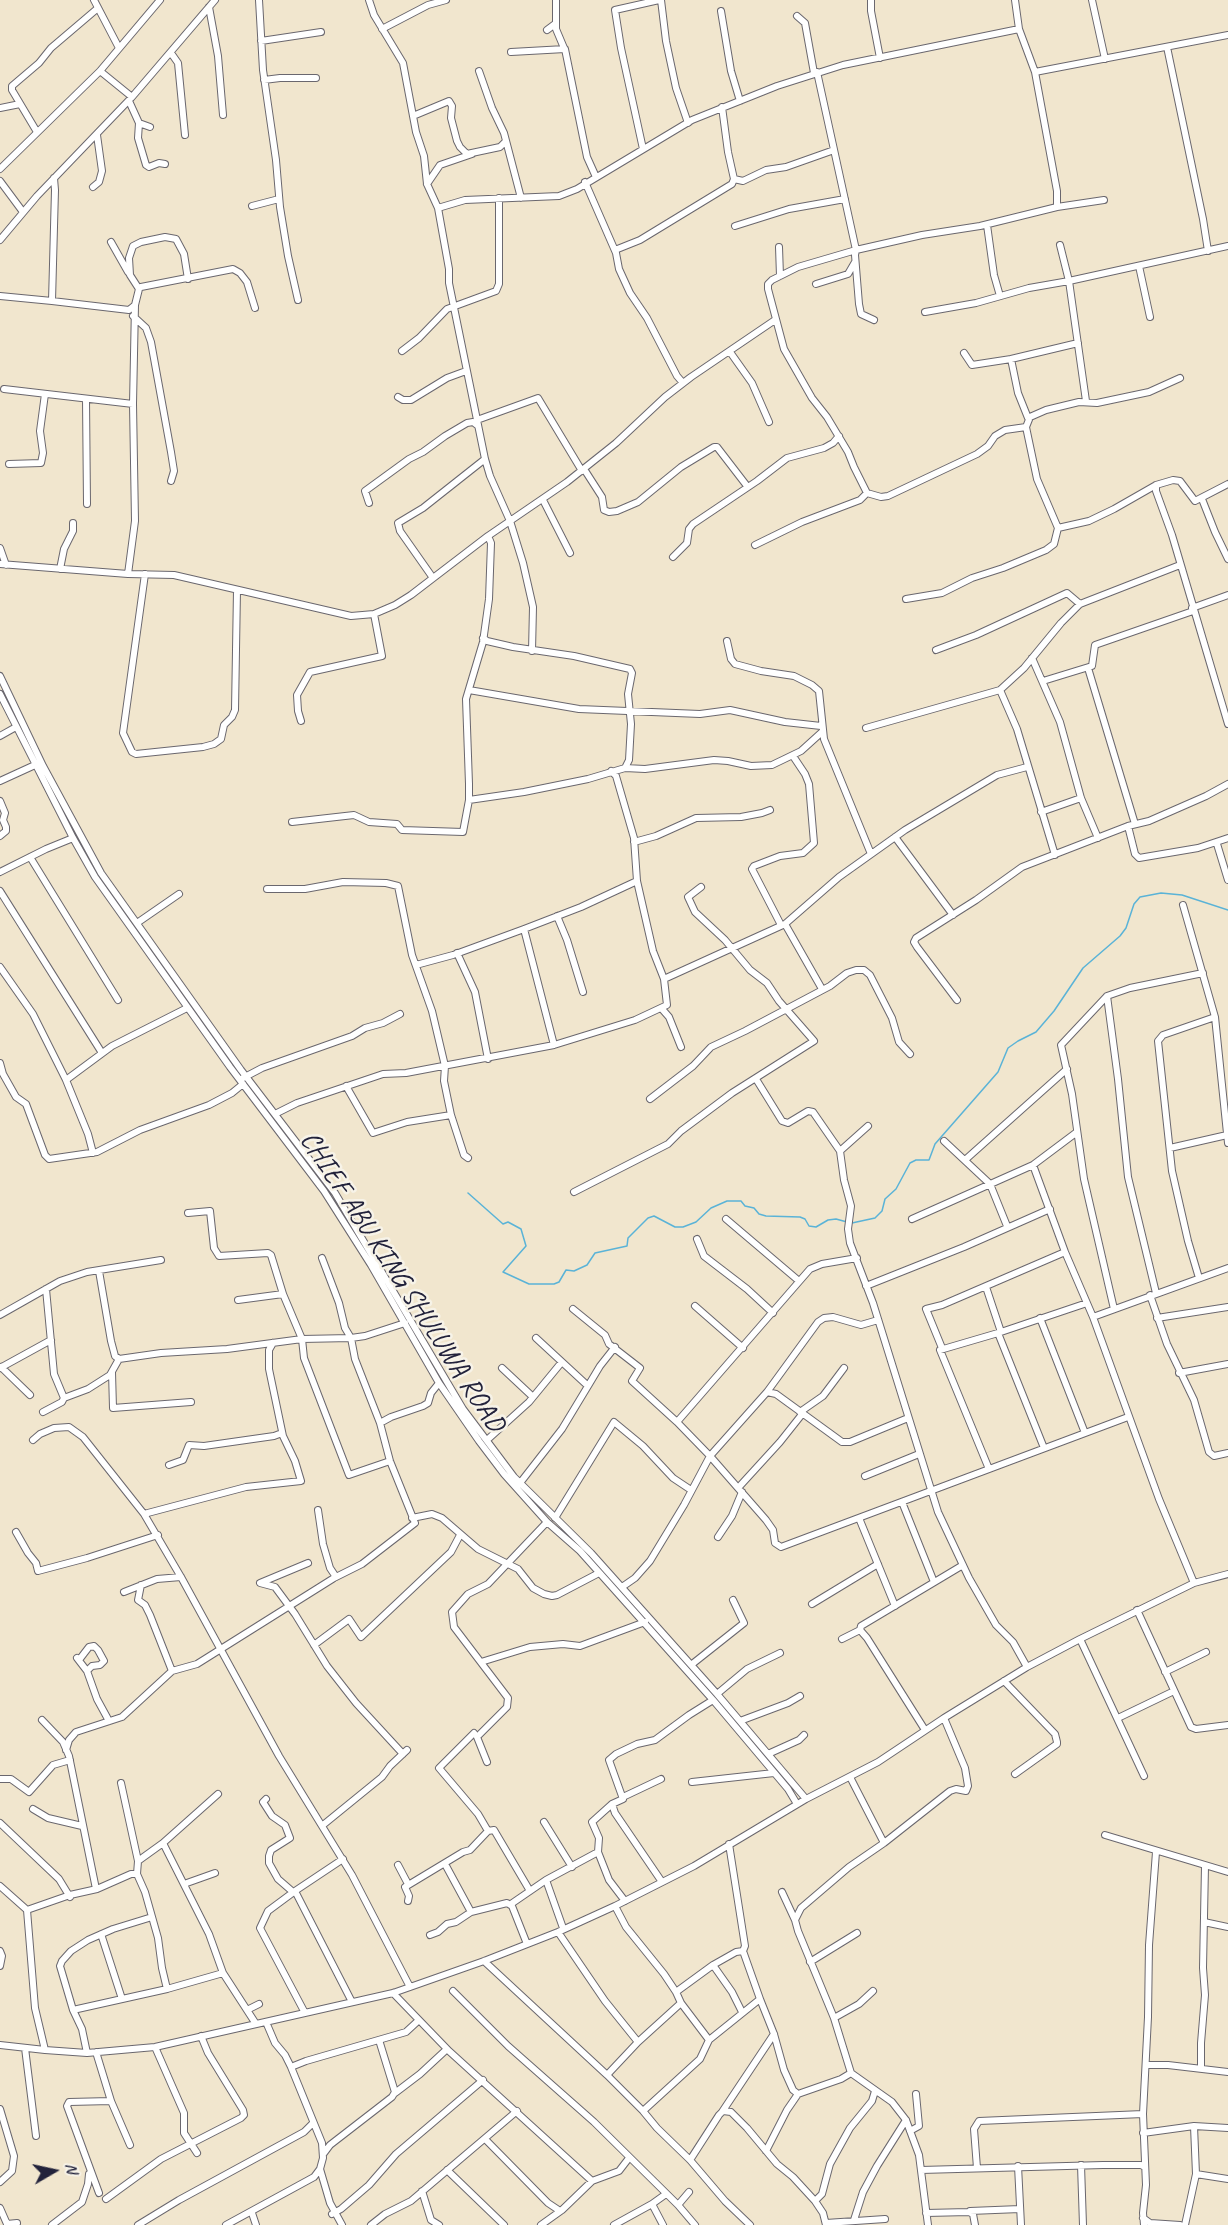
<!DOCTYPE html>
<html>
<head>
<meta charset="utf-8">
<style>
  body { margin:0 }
  #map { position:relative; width:1228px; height:2225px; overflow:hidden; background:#f1e6ce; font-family:Caveat,sans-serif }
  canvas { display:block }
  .north { position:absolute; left:24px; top:2141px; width:60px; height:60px; -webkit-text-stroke:4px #f7f3e8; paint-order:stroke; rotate:81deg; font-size:16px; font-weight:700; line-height:24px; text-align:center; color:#22223b }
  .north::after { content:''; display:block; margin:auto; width:21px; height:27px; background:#22223b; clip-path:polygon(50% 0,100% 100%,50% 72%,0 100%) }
</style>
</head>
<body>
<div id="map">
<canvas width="1228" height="2225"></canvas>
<div class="north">N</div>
</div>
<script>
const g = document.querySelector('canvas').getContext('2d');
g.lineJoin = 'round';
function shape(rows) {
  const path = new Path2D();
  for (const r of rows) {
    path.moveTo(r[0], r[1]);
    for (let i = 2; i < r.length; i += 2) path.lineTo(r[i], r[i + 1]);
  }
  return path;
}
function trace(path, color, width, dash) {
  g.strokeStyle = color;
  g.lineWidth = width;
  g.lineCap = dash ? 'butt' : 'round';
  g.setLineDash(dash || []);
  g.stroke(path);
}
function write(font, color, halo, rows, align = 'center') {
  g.font = font + ' Caveat,sans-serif';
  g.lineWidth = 5;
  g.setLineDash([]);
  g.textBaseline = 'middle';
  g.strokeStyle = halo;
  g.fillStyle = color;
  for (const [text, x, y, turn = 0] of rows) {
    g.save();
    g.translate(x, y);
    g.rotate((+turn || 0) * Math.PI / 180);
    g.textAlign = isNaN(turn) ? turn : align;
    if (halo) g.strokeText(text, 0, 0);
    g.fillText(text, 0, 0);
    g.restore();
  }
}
const stream = shape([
  [468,1193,503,1224,508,1222,521,1229,526,1246,503,1272,529,1284,554,1284,559,1282,566,1270,574,1271,587,1265,595,1253,627,1246,628,1238,648,1218,654,1216,675,1227,683,1227,696,1222,711,1208,727,1201,741,1201,745,1206,754,1208,759,1214,766,1216,800,1217,805,1219,809,1226,816,1227,828,1220,836,1219,847,1222],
  [852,1223,875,1218,882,1211,885,1199,896,1189,910,1163,916,1160,929,1160,935,1144,998,1072,1008,1048,1018,1041,1036,1032,1054,1011,1083,968,1120,936,1126,928,1134,904,1140,897,1161,893,1182,895,1228,910]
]);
const minor = shape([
  [94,0,119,48],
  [259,0,263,70,276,160,280,207,288,256,298,300],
  [369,0,374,15,403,63,416,132,424,156,427,184,438,208,449,269,449,283,485,459,490,476,510,521,523,563,533,607,532,651],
  [556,0,556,29,564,48],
  [661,0,666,41,676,88,688,123],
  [871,0,871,11,880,58],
  [1015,0,1019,29,1035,72,1057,191,1057,207,980,226,922,235,856,250,798,267,772,280,768,284,768,289,784,349,812,398,827,417,848,452,854,467,867,493,881,497,888,496,977,454,988,446,995,436,1005,430,1026,427],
  [1092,0,1105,59],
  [209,7,218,56,223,115],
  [721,11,731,71,740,101],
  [797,16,805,23,814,73],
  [382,29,428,5,446,0],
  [547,30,555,24],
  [261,41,321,32],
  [1167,47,1203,219,1208,251],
  [511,52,565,49,587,157,596,177],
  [171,53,178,63,185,135],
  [100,71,132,97],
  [479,71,492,108,504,133,521,198],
  [817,72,856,250,855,255,859,304,861,314,874,320],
  [1035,72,1228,35],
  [264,80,280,78,316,78],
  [129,101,139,123,138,138,146,165,149,167,159,163,165,164],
  [0,108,20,104],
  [413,116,449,101,452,106,451,118,457,141,460,147,467,154,500,147,506,141],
  [139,123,150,127],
  [37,132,12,90,12,86,39,63,51,48,98,8],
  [643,149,621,48,615,10,659,0],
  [0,169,100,71,160,0],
  [54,178,55,190,52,301,129,310,135,305,139,289,141,287,233,269,240,273,247,282,255,308],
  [734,179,743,181,766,170,786,167,834,150],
  [0,181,23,212],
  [585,182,616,253,619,269,630,293,647,318,677,376,683,383],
  [427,184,440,165,472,154],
  [93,187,99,182,102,171,97,135],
  [252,206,279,199],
  [1057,207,1104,200],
  [438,208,465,200,559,196,577,189,692,120,777,86,843,65,1019,29],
  [987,225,994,275,1000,296],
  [735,226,789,209,845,199],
  [0,240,37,196,132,97,215,0],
  [111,242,128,272],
  [1060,245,1069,281,1086,401],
  [779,247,780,276],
  [615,250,640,240,732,184,734,179,728,152,722,107],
  [1139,266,1150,317],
  [816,284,848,274,855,262],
  [139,289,130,275,129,258,133,246,141,242,165,237,176,239,184,254,188,279],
  [0,296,52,301],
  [925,312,976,303,1029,288,1069,281,1228,246],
  [133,316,146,328,151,342,171,452,174,471,171,481],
  [402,351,419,338,447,309,496,291,499,284,499,198],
  [730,352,752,383,769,422],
  [964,353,972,365,1011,359],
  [4,389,133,404],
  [398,397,403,400,411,400,447,378,466,371],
  [86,399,87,504],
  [1028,418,1018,393,1011,359,1078,343],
  [477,420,538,398,582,471],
  [9,464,41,463,43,453,40,431,45,394],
  [584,469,602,497,604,510,609,512,617,511,638,502,681,467,714,447,717,447,747,486],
  [1156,485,1156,491,1172,535,1228,724],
  [1202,499,1215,532,1228,559],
  [543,500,570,553],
  [369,503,365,491,409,459,423,452,445,436,467,423,473,422,478,426],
  [1058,528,1089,521,1114,509,1156,485,1173,480,1180,481,1195,501,1228,484],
  [755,545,802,522,860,500,867,493],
  [0,548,6,565],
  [673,557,687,543,689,529,693,524,757,481,787,458,824,448,833,443,839,436],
  [0,564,128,574,174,575,351,616,374,614,395,605,411,595,488,536,567,482,616,443,665,397,691,377,775,320],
  [60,569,64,549,73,531,73,523],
  [128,574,135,521,133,404,135,305],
  [145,574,123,733,132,752,136,754,203,747,214,744,221,739,224,725,232,717,235,710,237,590],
  [433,578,400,531,398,523,423,508,485,459],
  [906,599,942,593,972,578,1003,568,1046,550,1054,544,1058,528,1037,479,1026,427,1030,417,1046,410,1079,402,1097,403,1149,392,1180,378],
  [1192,608,1228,595],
  [483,638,487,641,513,647,574,656,630,669,632,673,628,694,631,724,629,760,625,768],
  [727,641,731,659,735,664,761,671,794,676,812,685,819,691,824,739,871,854],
  [936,650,976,635,1067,593,1080,604],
  [1032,658,1060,722,1081,798,1098,838],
  [1088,668,1135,824],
  [0,676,43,766,101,873,241,1070,335,1193,463,1409,514,1477,591,1553,717,1694,806,1799],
  [1043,681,1092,666,1095,645,1193,611],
  [469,690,579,709,700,714,730,710,785,722,821,726],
  [0,694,73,838,95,877,230,1067,324,1191,371,1265,439,1383,479,1441,504,1474,547,1522,580,1551,713,1700,788,1789,797,1804],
  [301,721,298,711,297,695,310,672,382,656,374,614],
  [866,728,1000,690],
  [0,736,16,727],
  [0,781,35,765],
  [469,800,524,792,588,779,625,768,645,769,714,760,728,761,751,766,772,765,801,751,822,732],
  [0,801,5,813,3,820,6,827,6,831,0,836],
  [1041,812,1081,798],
  [292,822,354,815,369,822,397,824,402,830,463,832,469,800,469,784,466,699,483,642,489,599,491,543,488,536],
  [1128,826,1135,854,1139,858,1198,848,1228,838],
  [895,837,953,915],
  [634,842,656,836,696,818,741,817,762,813,770,810],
  [1217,844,1228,880],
  [1055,855,1017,729,1000,690,1024,668,1061,623,1080,604,1180,565],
  [30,857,118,1000],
  [0,872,46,849,73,838],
  [267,889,305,889,343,882,386,883,398,886,412,955,432,1011,445,1066,444,1081,451,1115,464,1155,468,1158],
  [0,891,102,1053],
  [1183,905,1215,1017,1228,1143],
  [557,916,567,940,583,992],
  [137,923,179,894],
  [785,924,822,989],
  [781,925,752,869,754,866,780,856,803,853,814,843,809,784,805,774,793,756],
  [524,929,554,1045],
  [457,953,475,992,488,1059],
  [416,965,453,955,524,929,581,907,637,881],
  [0,967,33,1014,66,1080,88,1134,93,1153],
  [664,979,785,924,839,877,905,830,997,775,1027,767],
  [1107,996,1118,1079,1128,1177,1156,1293],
  [957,1000,917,947,914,942,916,938,976,900,1022,867,1128,826,1149,821,1206,796,1228,784],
  [662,1009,669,1017,681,1047],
  [0,1063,3,1074,16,1097,26,1104,45,1155,49,1159,97,1152,140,1130,209,1105,232,1093,243,1084],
  [243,1078,262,1068,352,1036,365,1028,383,1023,400,1014],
  [756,1079,782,1121,788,1123,808,1111,813,1112,840,1151,844,1180,851,1206,848,1229,850,1243,873,1303,938,1512,969,1578,996,1625,1013,1642,1027,1667],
  [66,1080,112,1046,187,1008],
  [346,1086,373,1133,407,1122,451,1115],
  [650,1099,693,1066,711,1047,745,1031,830,986,847,973,856,970,864,970,870,975,892,1018,899,1042,910,1054],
  [275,1114,297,1103,383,1074,406,1073,554,1045,635,1020,667,1005,664,979,653,951,637,881,634,838,616,776,611,771],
  [944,1141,990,1184,1007,1226],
  [1170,1148,1227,1135],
  [840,1151,868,1126],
  [965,1160,1067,1069],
  [1033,1165,1065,1252,1093,1317,1159,1499,1194,1583],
  [574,1192,668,1144,681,1131,732,1093,814,1041,779,1001,767,983,750,970,725,940,695,912,688,897,701,887],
  [188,1213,210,1211,214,1248,219,1256,268,1253,271,1255,283,1294],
  [726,1219,799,1281],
  [912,1219,1033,1165,1077,1132],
  [697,1239,704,1256,747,1289,773,1313],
  [99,1271,111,1341,115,1356,119,1359,161,1353,227,1349,302,1339,351,1338,365,1336,405,1323],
  [1199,1278,1188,1241,1172,1171,1158,1041,1163,1035,1215,1017],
  [866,1286,964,1247,1050,1209],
  [986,1287,1001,1332],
  [46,1289,54,1374,64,1398,88,1389,110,1375,119,1359],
  [1150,1295,1167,1344,1194,1400,1209,1452,1214,1456,1228,1453],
  [238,1300,283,1294,302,1339,304,1358,349,1475,390,1461],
  [695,1306,743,1348],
  [573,1309,605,1335,609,1344,640,1368,632,1381,677,1422,710,1456,766,1520,773,1530,775,1543,781,1547,1128,1417],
  [1114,1309,1084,1179,1072,1094,1061,1045,1107,996,1130,988,1203,973],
  [0,1315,60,1281,87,1272,161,1260],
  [1093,1317,1228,1268],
  [1040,1318,1085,1433],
  [1157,1318,1228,1307],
  [998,1333,1044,1448],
  [536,1338,588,1386,600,1366,615,1347],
  [273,1343,269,1350,269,1369,283,1436,295,1461,301,1481,246,1487,144,1514,181,1577,279,1756,352,1875,410,1987],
  [942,1348,926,1309,942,1305,1065,1252],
  [1,1367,30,1395],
  [0,1368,51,1340],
  [502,1368,533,1397],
  [112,1372,113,1408,191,1402],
  [1179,1373,1228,1364],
  [767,1392,776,1394,842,1442,850,1442,908,1418],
  [43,1412,62,1402,64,1398],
  [800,1412,823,1396,844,1368],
  [677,1422,810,1269,822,1264,857,1258],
  [380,1423,391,1417,423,1406,428,1403,431,1393,439,1383],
  [33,1440,40,1434,54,1428,69,1427,83,1437,144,1514],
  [487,1440,529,1402,561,1363],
  [169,1465,183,1460,189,1445,204,1446,274,1436,282,1433],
  [989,1469,940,1350,998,1333,1087,1303],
  [865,1476,919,1454],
  [520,1483,562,1429,588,1386],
  [738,1488,780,1442,803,1413],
  [902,1502,934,1582],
  [318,1510,323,1544,330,1568,336,1577],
  [412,1518,432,1514,442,1518,478,1549,518,1569,533,1588,544,1594,552,1596,557,1595,599,1573],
  [555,1518,614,1422,643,1446,673,1478,691,1490],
  [859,1518,895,1606],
  [16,1532,28,1553,36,1563,38,1571,87,1558,158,1535],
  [718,1537,732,1516,742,1492],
  [308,1563,260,1583,275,1587,295,1614,327,1666,356,1703,403,1754],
  [141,1585,138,1600,145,1605,150,1615,172,1671],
  [622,1587,635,1578,650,1561,684,1505,710,1456,767,1392,818,1322,824,1318,833,1317,861,1325,878,1320],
  [124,1592,157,1579,181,1577],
  [812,1604,878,1564],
  [1137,1610,1191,1727,1196,1729,1228,1725],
  [860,1630,867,1638,925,1730],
  [842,1639,860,1630,861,1626,963,1565],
  [1080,1639,1144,1776],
  [314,1645,349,1619,361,1637,451,1552,460,1535],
  [77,1658,87,1671,97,1699,109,1721],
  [79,1660,89,1647,94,1646,98,1650,104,1661,100,1665,92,1666,87,1671],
  [481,1662,530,1647,563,1644,580,1646,645,1622],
  [691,1665,744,1623,733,1600],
  [1165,1672,1206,1652],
  [1004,1681,1055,1734,1057,1742,1057,1744,1015,1774],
  [717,1694,747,1669,780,1653],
  [1118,1718,1174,1691],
  [42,1720,63,1742,69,1756,96,1889],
  [740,1721,788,1703,800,1696],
  [474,1733,439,1768,478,1814,488,1831],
  [66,1750,69,1740,76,1732,122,1717,172,1671,197,1664,334,1578,362,1564,415,1523,390,1461,380,1423,355,1359,351,1338,345,1328,339,1303,322,1258],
  [768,1754,799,1740,804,1735],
  [487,1762,477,1737,507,1707,508,1698,454,1627,452,1612,468,1594,488,1584,547,1522],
  [850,1777,884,1843],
  [1,1779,11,1779,29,1792,53,1765,70,1760],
  [692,1782,774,1773],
  [121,1783,138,1861],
  [623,1797,661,1779],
  [266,1799,263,1802,272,1816,285,1825,290,1838,271,1850,269,1856,269,1863,278,1879,293,1892],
  [612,1804,592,1822,599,1838,598,1852,609,1880,625,1901],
  [33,1809,48,1818,82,1826],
  [544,1822,572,1867],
  [0,1823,59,1879,70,1897],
  [323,1825,382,1777,390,1766,407,1750],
  [1105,1835,1228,1872],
  [163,1843,218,1794],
  [343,1859,295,1891,352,2002],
  [445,1864,471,1912],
  [398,1865,408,1884],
  [137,1874,138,1861,163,1843,209,1934,223,1973,167,1989],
  [662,1882,615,1813,612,1804,623,1799,609,1760,616,1754,637,1744,655,1740,689,1715,713,1700],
  [184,1884,215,1873],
  [0,1886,27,1910,35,2008,45,2050],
  [295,1891,268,1911,260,1928,305,2013],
  [782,1892,795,1920],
  [408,1901,409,1896,405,1887,463,1852,470,1850,488,1831,494,1830,530,1891],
  [511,1904,546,1880],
  [615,1906,626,1927,664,1974,676,1992,681,2003,709,2040],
  [27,1910,70,1895,97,1889,131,1874,137,1874,145,1892,158,1938,162,1968,167,1989,73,2010,82,2029,87,2053],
  [1204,1922,1228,1927],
  [563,1928,546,1880,598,1852],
  [558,1932,605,2001,638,2042],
  [101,1934,122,1999],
  [430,1935,438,1932,447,1924,456,1922,471,1912,507,1903,512,1906,527,1944],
  [0,1951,2,1956,0,1966],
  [743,1951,760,1999],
  [484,1961,607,2075,643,2111,657,2128,690,2160,725,2201,750,2225],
  [810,1962,857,1933],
  [713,1965,732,1992,742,2012],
  [223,1973,256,2024],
  [453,1991,508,2046,594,2122,678,2205,695,2225],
  [676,1992,713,1965,736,1952,743,1951,745,1946,729,1844],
  [393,1993,449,2051,592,2181,619,2171,629,2158],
  [73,2010,60,1966,62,1961,71,1951,88,1940,113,1929,152,1917],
  [247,2010,259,2004],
  [834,2018,859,2004,873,1991],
  [0,2045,45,2050,87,2053,155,2047,393,1993,484,1961,558,1932,615,1906,694,1866,806,1799,878,1762,944,1718,1027,1667,1080,1639,1194,1583,1228,1574],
  [155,2047,184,2113,184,2133,197,2153],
  [25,2048,36,2136],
  [96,2052,111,2101,69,2102,67,2106,99,2193],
  [1146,2065,1168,2065,1228,2072],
  [291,2067,306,2061,406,2032,419,2020],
  [1201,2068,1201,2043,1205,1995,1203,1968,1205,1866],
  [607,2075,638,2042,681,2003],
  [395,2093,420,2074,447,2049],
  [111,2101,130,2145],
  [0,2109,14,2156,12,2171,0,2182],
  [643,2111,700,2059,709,2040,760,1999,774,2034,784,2070,793,2090,798,2094],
  [722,2112,774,2034],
  [910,2131,919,2126,916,2094],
  [1143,2133,1194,2126,1228,2128],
  [485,2139,548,2203,560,2211],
  [766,2151,787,2110,798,2094,841,2079,851,2073],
  [324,2153,330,2145,392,2097,395,2092,379,2040],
  [690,2160,719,2115,723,2111,731,2112,747,2128,777,2164,793,2177,815,2201,823,2213,826,2225],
  [1081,2165,1083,2225],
  [1018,2166,1021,2225],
  [977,2168,974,2129,979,2121,1143,2114],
  [320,2169,330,2203,342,2225],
  [447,2170,504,2225],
  [921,2170,1103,2165,1141,2165,1145,2167],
  [1196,2174,1228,2179],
  [422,2191,431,2220,439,2225],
  [106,2199,161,2159,241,2118,244,2115,243,2110,208,2053,201,2036],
  [815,2201,822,2194,830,2164,850,2128,872,2101,875,2091],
  [678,2205,689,2192],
  [0,2208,7,2224,17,2223],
  [970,2211,1020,2209],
  [252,2213,256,2225],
  [926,2213,969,2212,973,2214,975,2225],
  [332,2214,341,2209,369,2185,396,2154,483,2080],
  [1143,2218,1150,2223,1180,2225],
  [854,2220,863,2192,877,2166,906,2120],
  [826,2223,885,2219],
  [52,2225,82,2202,88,2184,89,2174],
  [138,2225,179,2200,304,2132,313,2123],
  [226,2225,314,2177,320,2169,323,2158,322,2143,291,2067,285,2055,275,2043,266,2022],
  [371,2225,385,2214,411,2201,517,2111],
  [541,2225,562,2210,592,2181],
  [614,2225,652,2204],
  [663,2225,652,2204,666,2194],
  [928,2225,919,2155,906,2120,892,2102,851,2073,834,2018,798,1931,795,1920,801,1908,849,1867,884,1843,950,1791,956,1789,966,1791,968,1786,965,1768,944,1718],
  [1144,2225,1143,2213,1146,2185,1143,2114,1148,2017,1149,1945,1156,1852],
  [1185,2225,1196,2174,1194,2126]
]);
const streetNames = [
  ["CHIEF ABU KING SHULUWA ROAD",402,1282,57]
];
trace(stream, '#5ab3d7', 1.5);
trace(minor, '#6a676e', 8);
trace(minor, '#fff', 6);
write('28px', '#22223b', '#f7f3e8', streetNames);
</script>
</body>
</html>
